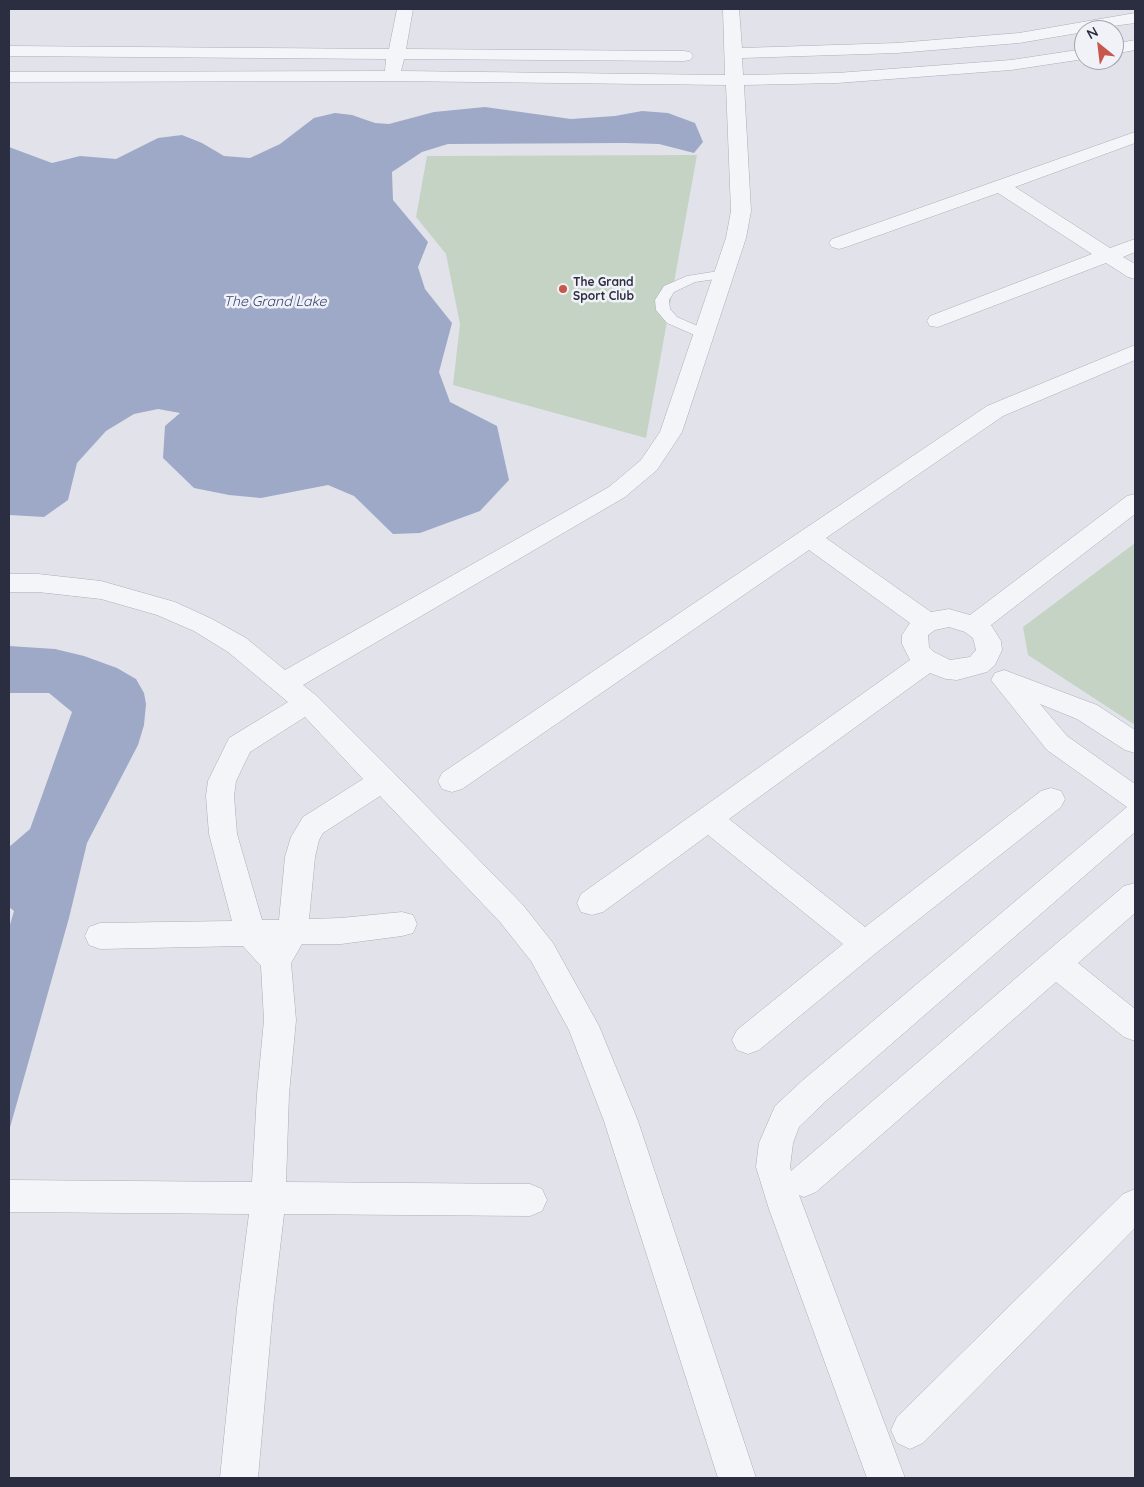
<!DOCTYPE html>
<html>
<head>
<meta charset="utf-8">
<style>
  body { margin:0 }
  #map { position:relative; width:1144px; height:1487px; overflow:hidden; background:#e2e3ea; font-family:Quicksand,sans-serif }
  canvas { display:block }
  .frame { position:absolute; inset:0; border:10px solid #2b2e41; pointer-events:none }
  .north { position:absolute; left:1074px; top:20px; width:50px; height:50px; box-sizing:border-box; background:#f1f2f7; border:1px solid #a2a4ae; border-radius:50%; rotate:331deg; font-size:14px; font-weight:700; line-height:20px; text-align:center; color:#2b2e41 }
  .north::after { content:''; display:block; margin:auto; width:18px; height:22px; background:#c8564d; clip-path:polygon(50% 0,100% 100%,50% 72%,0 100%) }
</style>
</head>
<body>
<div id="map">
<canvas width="1144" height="1487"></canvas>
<div class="frame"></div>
<div class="north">N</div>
</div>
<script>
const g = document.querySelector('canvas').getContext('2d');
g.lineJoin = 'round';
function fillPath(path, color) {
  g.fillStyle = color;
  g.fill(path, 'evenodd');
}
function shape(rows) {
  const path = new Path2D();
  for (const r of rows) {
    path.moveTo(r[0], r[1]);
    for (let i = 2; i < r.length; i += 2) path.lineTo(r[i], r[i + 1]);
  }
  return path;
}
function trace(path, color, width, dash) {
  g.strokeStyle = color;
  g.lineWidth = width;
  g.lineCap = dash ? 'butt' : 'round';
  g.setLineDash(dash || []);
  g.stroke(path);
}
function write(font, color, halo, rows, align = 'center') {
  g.font = font + ' Quicksand,sans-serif';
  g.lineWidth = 5;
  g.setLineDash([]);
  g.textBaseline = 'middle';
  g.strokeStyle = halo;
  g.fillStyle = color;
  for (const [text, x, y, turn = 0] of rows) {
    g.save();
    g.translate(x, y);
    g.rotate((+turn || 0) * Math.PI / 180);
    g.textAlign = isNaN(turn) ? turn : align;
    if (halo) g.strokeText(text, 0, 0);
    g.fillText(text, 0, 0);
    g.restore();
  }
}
const green = shape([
  [697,155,646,438,453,385,460,324,446,254,416,217,427,156],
  [1135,543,1135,725,1028,655,1023,627]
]);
const water = shape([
  [485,107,571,119,615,116,642,111,668,113,695,123,703,142,694,153,659,144,625,143,448,144,422,152,392,172,393,200,428,242,418,267,425,289,452,323,439,372,450,402,497,426,509,480,480,511,420,533,393,534,354,496,328,485,261,498,229,495,194,488,163,458,165,426,180,413,158,409,134,414,106,431,77,463,68,500,44,517,9,515,9,147,52,163,80,156,116,159,158,138,182,135,202,143,224,156,250,158,280,144,314,118,335,113,352,115,375,123,389,124,434,112],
  [9,646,55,649,84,656,117,668,136,679,144,693,146,704,144,725,138,745,87,843,69,918,9,1131,9,928,14,911,9,907,9,847,30,829,72,712,49,693,9,693]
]);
const lane = shape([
  [725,270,730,271,732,274,730,277,695,282,674,292,669,300,670,309,677,317,709,331,711,334,709,337,699,337,667,323,656,310,655,300,664,286,687,276,725,270]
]);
const street = shape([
  [397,9,413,9,406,49,684,51,690,52,693,56,690,60,684,61,404,59,401,71,725,75,723,9,739,9,742,48,897,43,1019,33,1135,13,1135,23,1084,30,1084,32,1019,43,897,53,742,58,743,75,837,73,1011,60,1084,49,1084,59,1011,70,837,83,744,85,751,211,746,238,682,432,657,470,625,497,303,685,317,696,393,772,522,904,553,943,599,1026,638,1121,756,1478,718,1478,604,1121,569,1030,531,961,500,922,380,796,323,833,319,840,315,857,309,919,341,918,402,912,413,915,417,924,413,933,402,936,341,944,302,944,291,963,296,1020,289,1094,286,1182,530,1184,542,1189,547,1200,542,1211,530,1216,284,1214,273,1308,258,1478,220,1478,237,1308,249,1214,9,1212,9,1180,252,1182,257,1094,264,1020,261,966,243,946,100,949,89,945,85,936,89,927,100,923,232,921,209,834,206,796,208,781,229,738,288,702,228,652,194,631,157,615,101,599,38,592,9,592,9,574,38,574,101,581,175,602,212,619,246,638,285,670,609,487,641,460,660,432,726,238,731,211,726,85,391,81,9,82,9,72,385,71,386,59,9,56,9,46,389,49,397,9],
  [305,717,363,779,303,817,291,837,285,857,279,920,262,920,237,834,234,796,236,781,250,752,305,717],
  [1135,40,1135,50,1114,54,1114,44,1135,40],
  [1135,132,1135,143,1015,187,1110,248,1135,239,1135,252,1123,257,1135,264,1135,279,1128,277,1106,263,938,327,930,326,927,321,930,316,1092,254,998,193,846,247,839,249,832,247,829,243,832,239,1135,132],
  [1135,345,1135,360,1003,416,826,538,931,612,949,609,970,615,1127,496,1135,494,1135,514,991,625,1001,641,1002,650,995,665,987,672,957,680,946,679,930,673,729,819,865,927,1041,791,1051,788,1061,791,1065,799,1061,807,876,953,759,1050,748,1054,737,1050,732,1040,737,1030,843,944,708,835,603,912,592,915,581,912,577,903,581,894,910,660,902,644,902,635,910,623,809,550,462,789,452,792,442,789,438,781,442,773,987,406,1135,345],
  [949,627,965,632,973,638,976,650,970,657,950,660,934,652,929,647,928,635,935,630,949,627],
  [1004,670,1097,705,1135,730,1135,753,1125,750,1077,719,1040,704,1067,736,1135,784,1135,832,827,1100,799,1127,793,1143,790,1167,791,1171,1044,954,1124,886,1135,883,1135,913,1078,963,1135,1009,1135,1041,1124,1037,1056,982,816,1192,804,1197,799,1195,905,1478,867,1478,769,1209,756,1167,759,1143,775,1106,803,1080,1127,807,1047,750,991,680,995,673,1004,670],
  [1135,1189,1135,1228,923,1443,910,1449,897,1443,891,1430,897,1417,1123,1194,1135,1189]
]);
const markers = [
  [563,289,5,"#c8564d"]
];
const farPoinames = [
  ["The Grand",573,282],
  ["Sport Club",573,296]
];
const farWaternames = [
  ["The Grand Lake",275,302]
];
fillPath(green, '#c4d3c3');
fillPath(water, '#9ea9c8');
trace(lane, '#abadb7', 1);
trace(street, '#abadb7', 1);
fillPath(lane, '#f4f5f8');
fillPath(street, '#f4f5f8');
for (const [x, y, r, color] of markers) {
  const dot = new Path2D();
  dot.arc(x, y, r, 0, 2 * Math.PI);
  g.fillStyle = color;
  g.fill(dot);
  trace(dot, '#f1f2f7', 2);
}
write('bold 12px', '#2b2e41', '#f1f2f7', farPoinames, 'left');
write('italic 14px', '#364473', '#f1f2f7', farWaternames);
</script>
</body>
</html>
